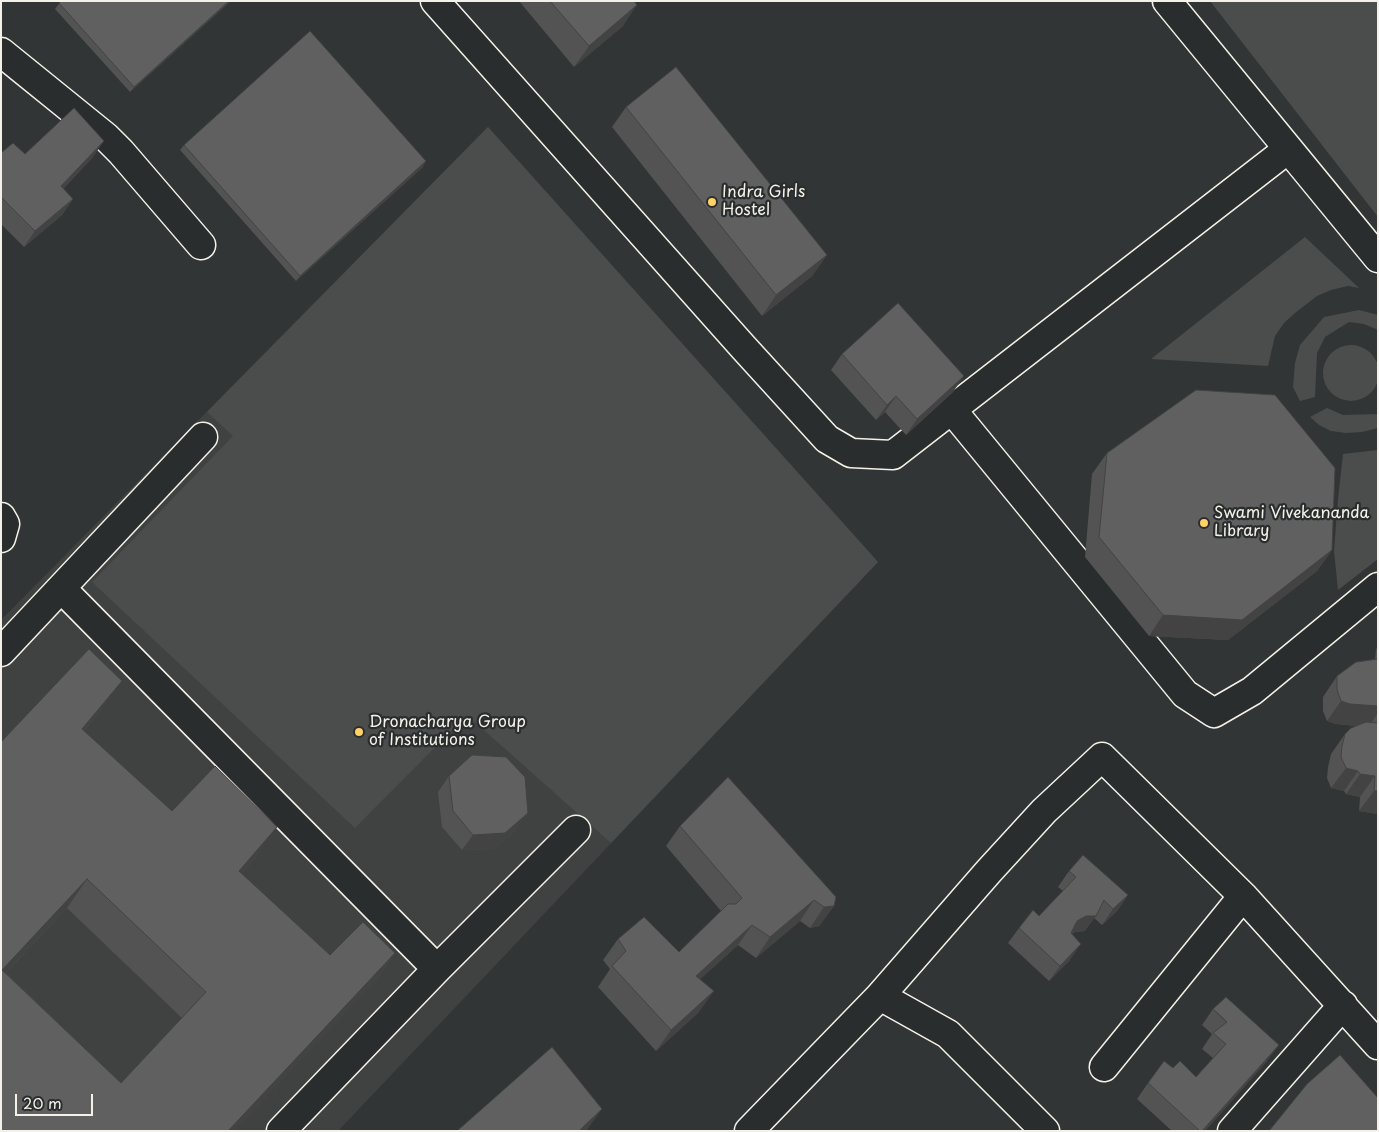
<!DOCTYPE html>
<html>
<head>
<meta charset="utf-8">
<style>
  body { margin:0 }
  #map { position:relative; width:1379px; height:1132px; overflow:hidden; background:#323535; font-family:"Playpen Sans",sans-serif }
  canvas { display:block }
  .frame { position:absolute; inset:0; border:2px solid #f4f1e8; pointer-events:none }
  .scale { position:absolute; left:15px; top:1094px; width:78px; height:22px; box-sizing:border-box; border:2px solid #f4f1e8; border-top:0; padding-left:6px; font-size:15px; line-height:18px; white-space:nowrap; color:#f4f1e8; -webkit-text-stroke:4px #2a2d2e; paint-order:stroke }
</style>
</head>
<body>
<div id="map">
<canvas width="1379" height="1132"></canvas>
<div class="frame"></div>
<div class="scale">20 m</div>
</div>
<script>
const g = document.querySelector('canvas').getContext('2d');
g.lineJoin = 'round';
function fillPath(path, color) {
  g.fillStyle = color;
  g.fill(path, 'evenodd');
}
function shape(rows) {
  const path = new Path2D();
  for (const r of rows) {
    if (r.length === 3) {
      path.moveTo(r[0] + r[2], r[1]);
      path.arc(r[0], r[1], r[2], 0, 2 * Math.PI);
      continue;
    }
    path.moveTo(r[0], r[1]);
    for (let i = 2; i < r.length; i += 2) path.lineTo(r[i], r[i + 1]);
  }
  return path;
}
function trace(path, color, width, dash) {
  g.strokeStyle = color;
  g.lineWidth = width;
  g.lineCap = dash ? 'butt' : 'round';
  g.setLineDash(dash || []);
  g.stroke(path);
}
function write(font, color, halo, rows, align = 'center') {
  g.font = font + ' "Playpen Sans",sans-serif';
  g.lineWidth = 4.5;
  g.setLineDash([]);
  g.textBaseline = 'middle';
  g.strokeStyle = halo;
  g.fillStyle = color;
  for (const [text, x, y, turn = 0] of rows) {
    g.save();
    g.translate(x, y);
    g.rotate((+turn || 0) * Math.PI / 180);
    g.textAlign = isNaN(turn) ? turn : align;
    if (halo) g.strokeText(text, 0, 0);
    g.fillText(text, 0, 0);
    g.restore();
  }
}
const built = shape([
  [488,127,878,562,338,1131,1,1131,1,620]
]);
const green = shape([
  [1210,1,1378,1,1378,217],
  [488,127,878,562,611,843,467,715,355,828,92,582,233,436,207,412],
  [1305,237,1359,288,1348,286,1331,290,1317,296,1295,313,1284,323,1275,336,1268,366,1151,359],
  [1359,310,1378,315,1378,330,1364,324,1349,322,1325,337,1317,353,1315,397,1300,401,1293,387,1295,363,1300,345,1324,317],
  [1351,373,28],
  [1327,408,1343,415,1378,414,1378,428,1362,432,1346,433,1331,431,1319,425,1310,417],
  [1378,450,1378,559,1338,590,1334,551,1338,499,1343,454]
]);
const minor = shape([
  [435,1,744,348,827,439,851,453,893,455,1288,149],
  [1167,1,1378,258],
  [1,52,106,137,121,152,201,245],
  [952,410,1185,694,1214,713,1252,691,1378,587],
  [1,517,5,524,1,538],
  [62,589,437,969],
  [1,652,203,437],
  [880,996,948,1034,1045,1131],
  [1104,1067,1243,896],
  [281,1131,437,969,576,830],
  [749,1131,880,996,989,871,1044,811,1102,757,1243,896,1378,1045],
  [1232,1131,1343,1005]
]);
const wall = shape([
  [61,1,231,1,130,92,55,9],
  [519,1,634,1,623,26,574,67],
  [626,107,827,255,812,276,762,316,612,127],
  [184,145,423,167,296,281,180,150],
  [1,153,93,157,63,189,73,199,62,215,24,247,1,224],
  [842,354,953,392,906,435,885,412,876,420,831,370],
  [1107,453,1332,550,1317,571,1228,640,1149,636,1085,557,1092,474],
  [1378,647,1378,814,1359,811,1360,797,1346,794,1344,791,1331,788,1327,778,1328,767,1331,754,1345,734,1356,726,1336,724,1327,721,1323,711,1323,697,1337,676,1375,659,1376,649],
  [102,709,84,731,172,811,257,856,241,874,330,955,395,953,375,982,1,1131,1,742],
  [67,908,182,1018,121,1083,6,973],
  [449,776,517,829,494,849,462,850,442,827,438,792],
  [680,826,834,906,819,926,810,928,800,921,756,958,738,945,700,979,699,1012,656,1051,598,987,610,969,603,960,618,939,679,952,721,911,666,846],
  [1069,871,1128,895,1117,911,1102,925,1094,918,1085,931,1075,932,1072,934,1070,960,1049,981,1008,943,1019,928,1039,916,1063,891,1058,887],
  [1213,1009,1267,1061,1205,1131,1172,1131,1137,1099,1148,1083,1173,1068,1196,1077,1213,1058,1202,1049,1212,1034,1202,1025]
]);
const shadedWall = shape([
  [229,1,231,1,130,92,134,87],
  [637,5,623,26,574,67,589,46],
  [104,141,93,157,50,202,61,186],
  [426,161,423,167,296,281,300,276],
  [73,199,62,215,24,247,35,231],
  [827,255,812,276,762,316,776,295],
  [964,376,953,392,906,435,917,419],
  [896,396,885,412,876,420,887,405],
  [1332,550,1317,571,1228,640,1149,636,1163,615],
  [122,681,102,709,61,758,82,729],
  [1341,701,1378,706,1378,713,1368,727,1336,724,1327,721],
  [1346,768,1358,771,1344,791,1331,788],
  [1360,774,1375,776,1360,797,1346,794],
  [1374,791,1378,791,1378,814,1359,811],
  [528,813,517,829,494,849,462,850,473,835],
  [277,827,257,856,218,900,239,871],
  [87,879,67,908,1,978,1,971],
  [1128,895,1117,911,1102,925,1113,909],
  [814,900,800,921,756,958,770,937],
  [834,906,819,926,810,928,824,907],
  [1086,916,1096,916,1085,931,1075,932,1066,937,1077,921],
  [752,925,738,945,682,996,696,976],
  [1081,944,1070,960,1049,981,1060,966],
  [395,953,375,982,235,1131,228,1131],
  [714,991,699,1012,656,1051,671,1030],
  [1279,1045,1267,1061,1205,1131,1202,1131],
  [602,1109,587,1130,586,1131,579,1131]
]);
const building = shape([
  [61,1,229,1,134,87,59,3,61,1],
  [550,1,634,1,637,5,589,46,550,1],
  [310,31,426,161,300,276,184,145,310,31],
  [676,67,827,255,776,295,626,107,676,67],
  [74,108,104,141,61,186,73,199,35,231,1,197,1,153,13,143,25,154,74,108],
  [898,303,964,376,917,419,896,396,887,405,842,354,898,303],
  [1196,390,1275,395,1335,468,1332,550,1242,620,1163,615,1099,537,1107,453,1196,390],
  [89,649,122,681,82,729,172,811,215,766,277,827,239,871,330,955,363,922,395,953,228,1131,1,1131,1,742,89,649],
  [87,879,206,992,121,1083,2,970,87,879],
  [1378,659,1378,706,1350,704,1341,701,1337,690,1337,676,1356,662,1378,659],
  [1366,722,1378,723,1378,791,1374,791,1375,776,1360,774,1358,771,1346,768,1341,757,1342,746,1345,734,1351,728,1366,722],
  [472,755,506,757,525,777,528,813,505,833,473,835,453,811,449,776,472,755],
  [728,777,836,897,834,906,824,907,814,900,770,937,752,925,696,976,714,991,671,1030,612,966,626,951,618,939,644,917,679,952,728,904,736,904,742,898,680,826,728,777],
  [1083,855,1128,895,1113,909,1104,900,1096,916,1086,916,1077,921,1071,933,1081,944,1060,966,1019,928,1033,910,1039,916,1076,877,1069,871,1083,855],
  [1226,997,1279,1045,1202,1131,1200,1131,1148,1083,1164,1061,1173,1068,1180,1061,1196,1077,1226,1044,1213,1033,1227,1022,1213,1009,1226,997],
  [552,1047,602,1109,579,1131,457,1131,552,1047],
  [1340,1055,1378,1098,1378,1131,1269,1131,1307,1084,1340,1055]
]);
const markers = [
  [712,202,5,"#ffd166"],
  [1204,523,5,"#ffd166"],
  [359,732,5,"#ffd166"]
];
const poiNames = [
  ["Indra Girls",722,193],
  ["Hostel",722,211],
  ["Swami Vivekananda",1214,514],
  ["Library",1214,532],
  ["Dronacharya Group",369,723],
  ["of Institutions",369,741]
];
fillPath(built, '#404242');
fillPath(green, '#4b4d4c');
trace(minor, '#f4f1e8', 31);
trace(minor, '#2a2d2e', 28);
fillPath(wall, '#525352');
fillPath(shadedWall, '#424342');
fillPath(building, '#5f605f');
trace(building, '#424342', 1);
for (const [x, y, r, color] of markers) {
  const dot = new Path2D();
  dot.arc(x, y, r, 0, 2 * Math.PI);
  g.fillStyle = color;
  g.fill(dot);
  trace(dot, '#2a2d2e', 2);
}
write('16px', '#f4f1e8', '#2a2d2e', poiNames, 'left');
</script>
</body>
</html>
